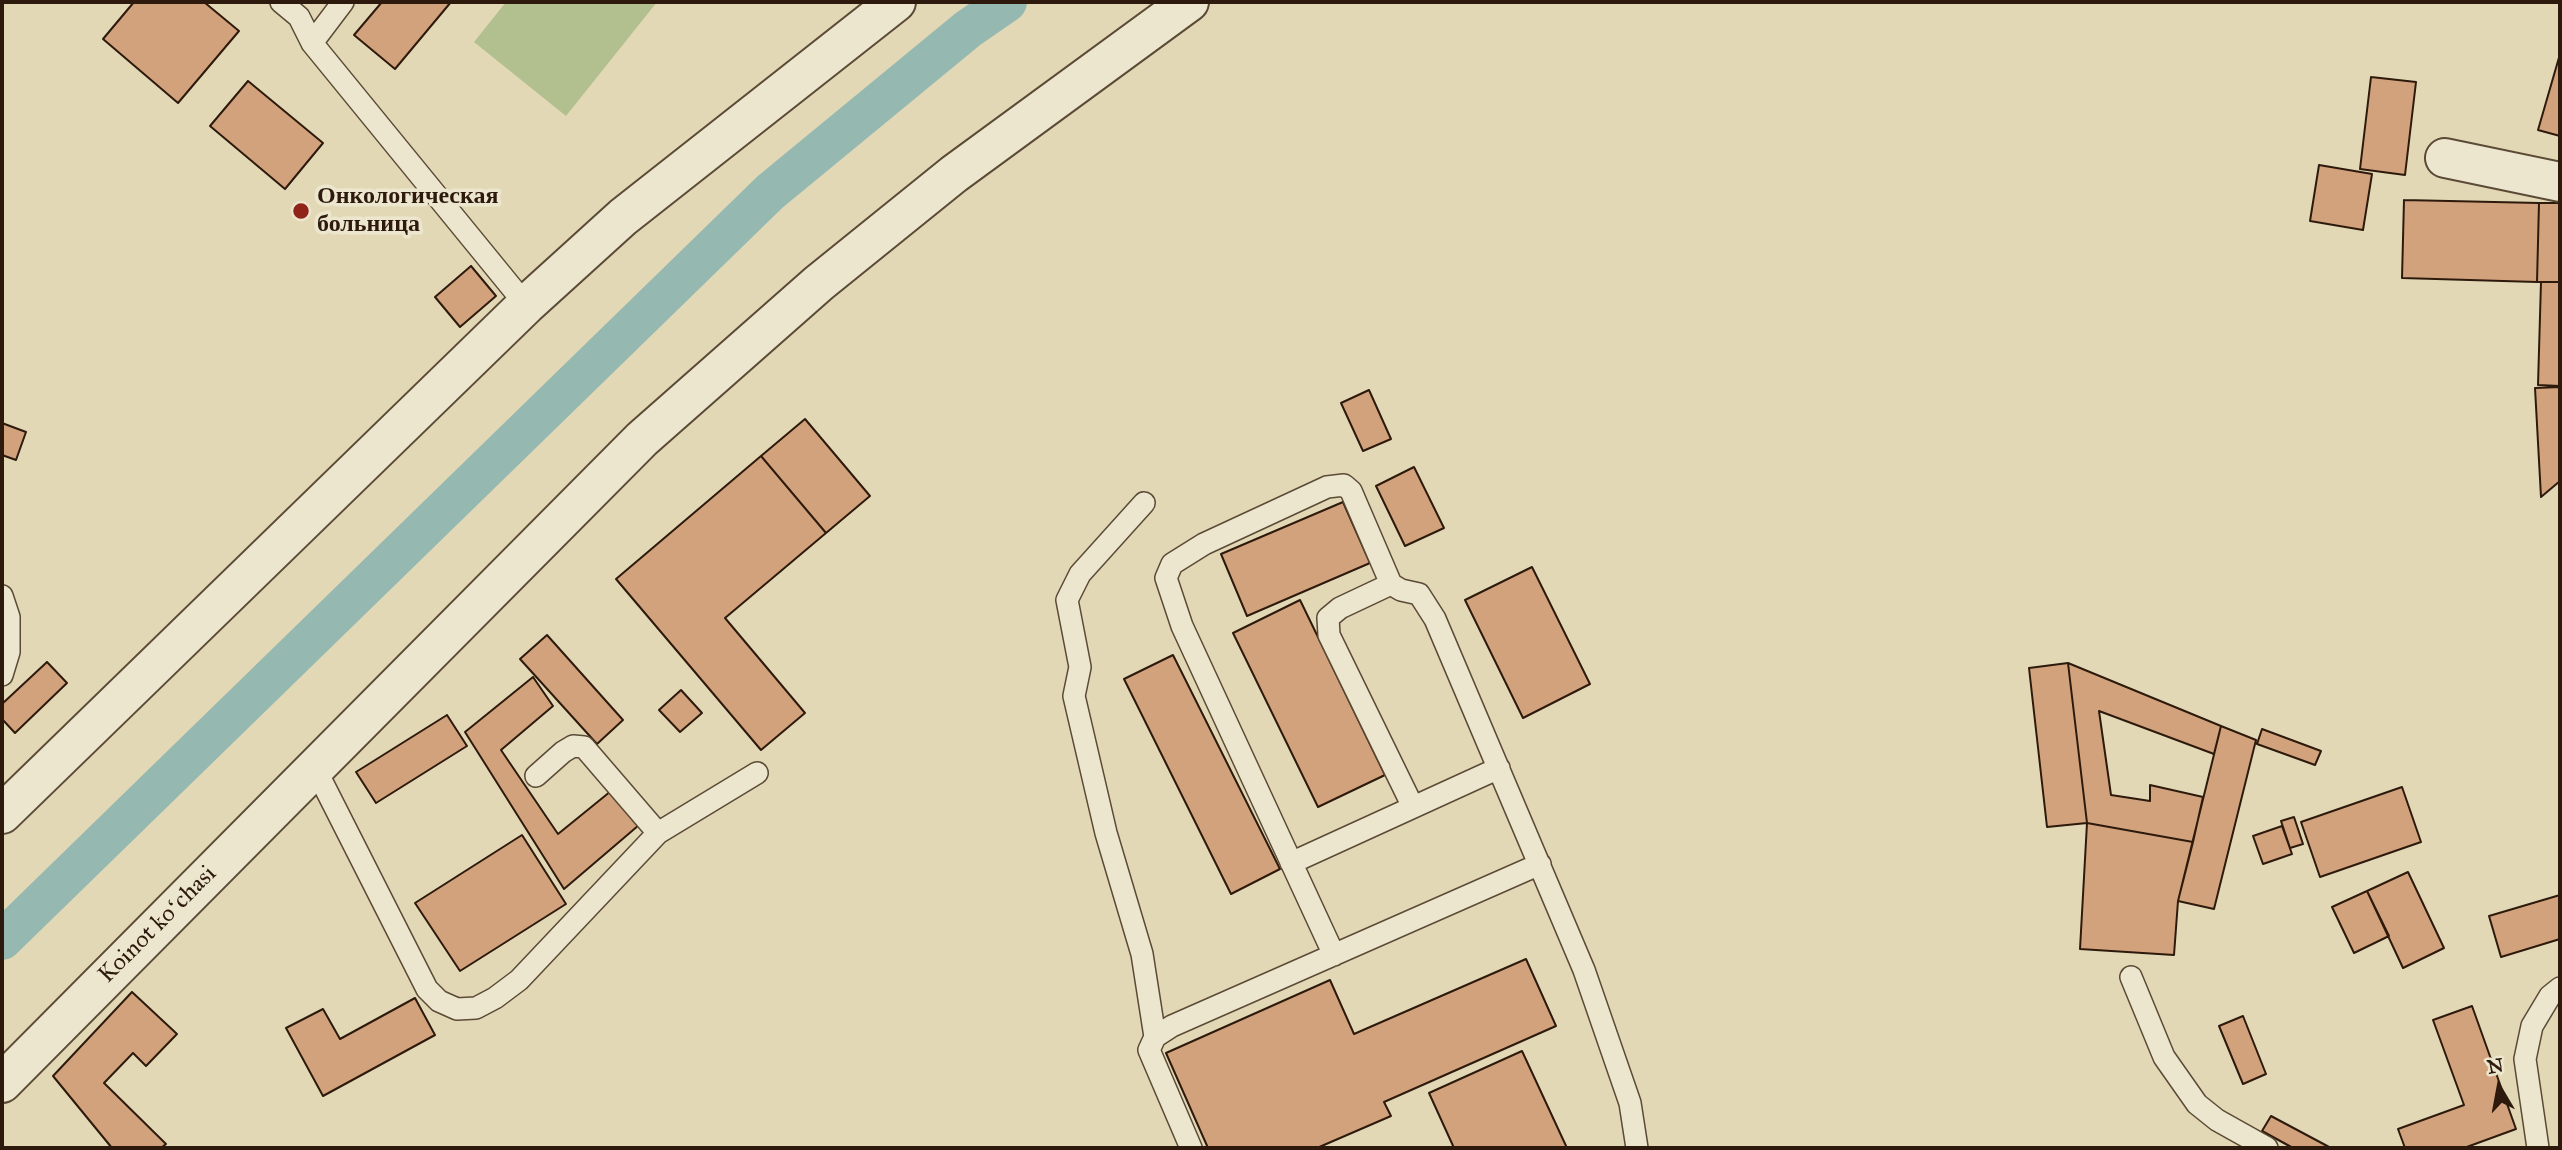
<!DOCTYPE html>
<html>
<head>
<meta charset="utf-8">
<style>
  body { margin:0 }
  #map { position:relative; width:2562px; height:1150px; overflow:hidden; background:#e3d8b5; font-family:"IM FELL Great Primer",serif }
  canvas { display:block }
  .frame { position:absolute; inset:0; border:4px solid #2d1a0c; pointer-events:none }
  .north { position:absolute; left:2464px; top:1052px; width:70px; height:70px; -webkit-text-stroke:5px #ede6cf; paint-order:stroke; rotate:350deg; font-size:19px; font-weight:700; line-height:28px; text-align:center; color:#2d1a0c }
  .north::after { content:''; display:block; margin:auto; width:24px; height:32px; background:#2d1a0c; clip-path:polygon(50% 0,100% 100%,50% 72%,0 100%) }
</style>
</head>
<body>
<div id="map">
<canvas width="2562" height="1150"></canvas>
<div class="frame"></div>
<div class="north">N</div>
</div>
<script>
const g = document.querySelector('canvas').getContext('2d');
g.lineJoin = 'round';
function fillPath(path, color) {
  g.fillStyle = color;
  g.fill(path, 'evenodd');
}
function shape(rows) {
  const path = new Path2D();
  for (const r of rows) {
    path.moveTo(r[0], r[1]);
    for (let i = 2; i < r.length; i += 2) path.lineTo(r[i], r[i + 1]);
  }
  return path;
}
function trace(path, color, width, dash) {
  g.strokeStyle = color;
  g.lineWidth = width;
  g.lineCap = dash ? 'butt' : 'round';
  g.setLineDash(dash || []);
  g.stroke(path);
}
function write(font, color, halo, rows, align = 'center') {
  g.font = font + ' "IM FELL Great Primer",serif';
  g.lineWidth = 7;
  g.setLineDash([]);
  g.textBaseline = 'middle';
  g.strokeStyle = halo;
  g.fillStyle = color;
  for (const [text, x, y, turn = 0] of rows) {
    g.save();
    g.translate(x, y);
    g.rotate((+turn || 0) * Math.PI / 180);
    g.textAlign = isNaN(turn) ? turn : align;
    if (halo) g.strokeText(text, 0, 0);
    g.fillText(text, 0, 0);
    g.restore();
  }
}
const green = shape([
  [506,2,657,2,566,116,474,42]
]);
const canal = shape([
  [2,940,770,192,968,29,1007,2]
]);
const building = shape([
  [134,2,204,2,239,31,178,103,103,39,134,2],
  [382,2,451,2,395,69,354,35,382,2],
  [2560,54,2560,136,2538,130,2560,54],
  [2371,77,2416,82,2405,175,2360,169,2371,77],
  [248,81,323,143,285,189,210,126,248,81],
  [2319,165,2372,174,2363,230,2310,221,2319,165],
  [2404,200,2539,203,2537,282,2402,278,2404,200],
  [2539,203,2560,203,2560,282,2537,282,2539,203],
  [471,266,496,296,460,327,435,297,471,266],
  [2541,282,2560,282,2560,386,2538,385,2541,282],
  [2560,387,2560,481,2541,497,2535,388,2560,387],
  [1369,390,1391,439,1363,451,1341,403,1369,390],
  [805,419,870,496,826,533,761,456,805,419],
  [2,423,26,432,16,460,2,455,2,423],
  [761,456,826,533,725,618,805,713,761,750,616,579,761,456],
  [1414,467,1444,528,1405,546,1376,486,1414,467],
  [1343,502,1370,563,1247,616,1221,554,1343,502],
  [1532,567,1590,684,1523,718,1465,600,1532,567],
  [1300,600,1385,775,1318,807,1233,633,1300,600],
  [547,635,623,720,597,744,520,659,547,635],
  [1173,655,1280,869,1231,894,1124,679,1173,655],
  [47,662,67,683,15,733,2,719,2,704,47,662],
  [2068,663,2221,726,2214,754,2099,711,2111,795,2150,801,2150,785,2203,797,2193,842,2087,823,2068,663],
  [2068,663,2087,823,2047,827,2029,668,2068,663],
  [533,677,553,706,501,750,558,834,611,791,639,825,564,889,465,732,533,677],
  [681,690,702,713,680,732,659,710,681,690],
  [447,715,467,746,376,803,356,772,447,715],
  [2221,726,2256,740,2214,909,2178,901,2221,726],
  [2262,729,2321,751,2315,765,2257,744,2262,729],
  [2402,787,2421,842,2320,877,2301,822,2402,787],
  [2294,817,2303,844,2290,848,2281,821,2294,817],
  [2087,823,2193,842,2178,901,2174,955,2080,949,2087,823],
  [2282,826,2292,854,2263,864,2253,836,2282,826],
  [522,835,566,904,460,971,415,903,522,835],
  [2408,872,2444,948,2403,968,2367,891,2408,872],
  [2367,891,2389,936,2354,953,2332,907,2367,891],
  [2560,895,2560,939,2501,957,2489,916,2560,895],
  [1526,959,1556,1026,1384,1102,1391,1116,1317,1148,1208,1148,1166,1053,1330,980,1354,1034,1526,959],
  [132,992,177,1034,146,1066,133,1053,104,1083,166,1144,161,1148,112,1148,53,1076,132,992],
  [415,998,435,1035,323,1096,286,1028,323,1009,340,1039,415,998],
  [2472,1006,2516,1129,2464,1148,2405,1148,2398,1129,2464,1105,2433,1020,2472,1006],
  [2243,1016,2266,1074,2243,1084,2219,1026,2243,1016],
  [1522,1051,1567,1148,1454,1148,1429,1093,1522,1051],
  [2271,1116,2331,1148,2293,1148,2262,1131,2271,1116]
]);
const service = shape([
  [281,2,299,17,312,43,526,305],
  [312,43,343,2],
  [1144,503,1080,574,1067,600,1080,667,1074,696,1106,833,1142,954,1155,1037],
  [1391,584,1340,608,1328,618,1329,635,1413,807],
  [2,596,9,617,9,652,2,675],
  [315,768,427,989,439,1001,457,1009,476,1008,495,998,519,980,658,833,757,773],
  [536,776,563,752,573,746,584,747,658,833],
  [1291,863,1499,768],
  [1334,955,1182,626,1166,578,1172,564,1204,544,1327,487,1344,485,1351,491,1391,584,1401,590,1419,594,1435,619,1584,970,1630,1103,1637,1148],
  [2131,977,2164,1057,2197,1104,2217,1120,2267,1148],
  [1191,1148,1149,1050,1155,1037,1172,1026,1540,864],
  [2538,1148,2525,1059,2532,1026,2550,996,2560,988]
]);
const minor = shape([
  [2445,158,2560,182],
  [2,814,526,305,623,217,896,2],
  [2,1083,642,439,819,283,954,174,1189,2]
]);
const markers = [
  [301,211,9,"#8f2418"]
];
const poiNames = [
  ["Онкологическая",317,197],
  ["больница",317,225]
];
const streetNames = [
  ["Koinot koʻchasi",158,925,-45]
];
fillPath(green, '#b2bf8e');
trace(canal, '#95b9b1', 40);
fillPath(building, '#d2a27c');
trace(building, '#2d1a0c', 2);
trace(service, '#5a4a36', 24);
trace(minor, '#5a4a36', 42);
trace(service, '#ede6cf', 21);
trace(minor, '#ede6cf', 38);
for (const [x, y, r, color] of markers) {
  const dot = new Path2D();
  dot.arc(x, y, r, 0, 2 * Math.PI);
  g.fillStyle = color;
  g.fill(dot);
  trace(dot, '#ede6cf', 2.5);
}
write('bold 24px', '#2d1a0c', '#ede6cf', poiNames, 'left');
write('24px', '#2d1a0c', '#ede6cf', streetNames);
</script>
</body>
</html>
